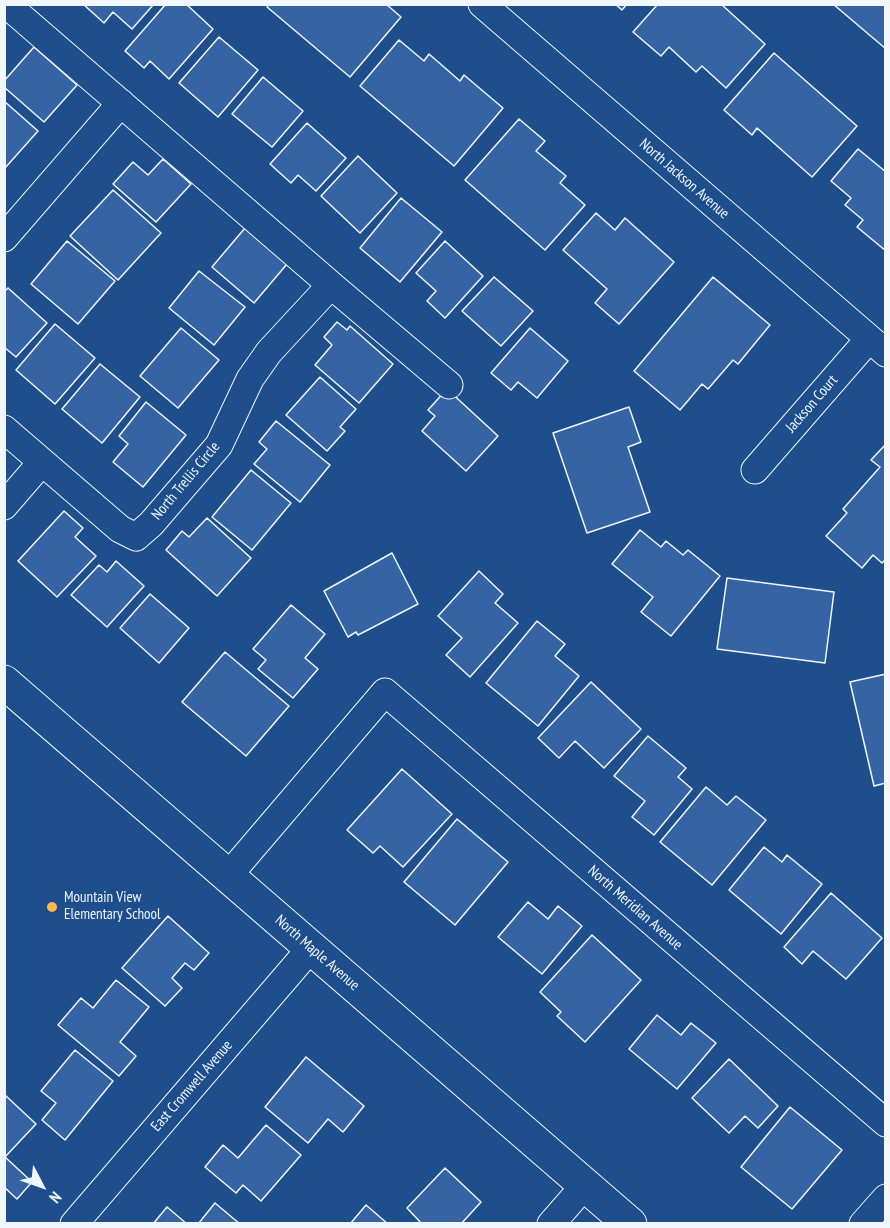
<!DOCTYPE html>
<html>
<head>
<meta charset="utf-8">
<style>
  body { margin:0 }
  #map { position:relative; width:890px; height:1228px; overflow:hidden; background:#1f4e8c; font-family:"PT Sans Narrow",sans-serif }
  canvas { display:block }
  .frame { position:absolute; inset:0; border:6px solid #f2f6ff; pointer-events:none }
  .north { position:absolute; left:12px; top:1156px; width:60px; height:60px; -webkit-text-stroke:4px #1f4e8c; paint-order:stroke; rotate:131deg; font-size:16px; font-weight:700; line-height:24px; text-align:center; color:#f2f6ff }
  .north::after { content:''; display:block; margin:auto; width:21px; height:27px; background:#f2f6ff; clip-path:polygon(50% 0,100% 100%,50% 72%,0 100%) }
</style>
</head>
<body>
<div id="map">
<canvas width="890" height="1228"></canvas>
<div class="frame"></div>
<div class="north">N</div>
</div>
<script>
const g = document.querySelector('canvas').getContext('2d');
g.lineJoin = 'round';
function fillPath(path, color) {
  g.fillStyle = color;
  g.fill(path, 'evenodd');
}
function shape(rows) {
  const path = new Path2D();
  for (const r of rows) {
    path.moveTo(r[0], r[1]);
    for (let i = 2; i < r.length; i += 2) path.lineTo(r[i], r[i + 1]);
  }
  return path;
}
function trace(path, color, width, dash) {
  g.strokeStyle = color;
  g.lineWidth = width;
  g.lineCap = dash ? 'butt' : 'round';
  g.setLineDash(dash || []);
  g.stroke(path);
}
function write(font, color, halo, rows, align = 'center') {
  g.font = font + ' "PT Sans Narrow",sans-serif';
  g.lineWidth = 4.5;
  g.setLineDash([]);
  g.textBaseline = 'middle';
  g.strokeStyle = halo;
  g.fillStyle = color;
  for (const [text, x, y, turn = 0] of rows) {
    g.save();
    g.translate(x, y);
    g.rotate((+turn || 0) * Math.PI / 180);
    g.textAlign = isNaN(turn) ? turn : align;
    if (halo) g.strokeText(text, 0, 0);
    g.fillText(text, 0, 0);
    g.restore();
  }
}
const building = shape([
  [83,4,154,4,132,29,113,12,104,23,83,4],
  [166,4,186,4,213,29,169,79,150,61,144,68,125,51,166,4],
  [269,4,386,4,401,17,350,77,267,7,269,4],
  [615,4,627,4,622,10,615,4],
  [658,4,721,4,765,44,726,88,702,66,696,72,669,47,661,56,633,32,658,4],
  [833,4,886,4,886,49,833,4],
  [219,37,258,70,218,117,179,83,219,37],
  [399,40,424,61,429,54,460,81,464,75,503,108,454,166,360,86,399,40],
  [34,47,77,85,44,122,4,87,4,81,34,47],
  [774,53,857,126,812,177,757,128,752,135,724,110,774,53],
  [263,77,303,111,272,147,232,114,263,77],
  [4,101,38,131,5,168,4,167,4,101],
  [519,119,545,141,536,151,566,176,560,183,585,205,545,250,465,180,519,119],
  [307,123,346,158,316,191,298,175,291,183,270,164,307,123],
  [858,149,886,172,886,251,857,227,863,220,845,205,851,198,831,181,858,149],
  [358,156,397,193,360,233,321,196,358,156],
  [163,159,191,184,156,222,113,184,133,162,148,175,163,159],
  [113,190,161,233,118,280,70,236,113,190],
  [401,198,442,232,400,282,360,248,401,198],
  [596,213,615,230,625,218,674,262,619,324,595,303,607,289,563,250,596,213],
  [245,228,287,264,254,303,212,267,245,228],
  [67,241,115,281,78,324,31,284,67,241],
  [445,241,483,276,445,318,427,301,436,291,416,273,445,241],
  [199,271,245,307,214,345,169,308,199,271],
  [494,277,533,311,501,346,462,311,494,277],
  [713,277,770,325,738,364,733,360,708,389,702,384,680,410,634,371,713,277],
  [8,288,47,323,16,357,4,347,4,292,8,288],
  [337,322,347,330,350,326,393,364,359,403,315,365,332,345,324,337,337,322],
  [55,324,95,358,55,404,16,370,55,324],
  [181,328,219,360,178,408,140,376,181,328],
  [530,328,568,361,537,398,518,382,511,390,491,373,530,328],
  [100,364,140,397,102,443,62,409,100,364],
  [320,377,356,409,340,427,345,431,327,451,286,415,320,377],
  [447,389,498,436,466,471,422,431,435,416,428,410,447,389],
  [146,402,186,435,143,487,113,462,128,444,119,436,146,402],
  [629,407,641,442,628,447,650,512,587,533,553,433,629,407],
  [276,421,330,465,300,502,254,464,267,449,259,442,276,421],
  [886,444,886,559,882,563,873,555,862,568,826,536,847,513,843,509,880,467,871,460,886,444],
  [251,470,291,503,252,550,212,517,251,470],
  [64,511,83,528,75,537,96,556,57,597,18,561,64,511],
  [207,518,251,558,217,596,166,550,182,531,189,537,207,518],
  [640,530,661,547,666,541,683,555,688,550,720,576,671,636,641,612,653,597,612,564,640,530],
  [392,553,418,604,358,635,356,632,348,637,324,591,392,553],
  [116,561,144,586,107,627,71,595,99,565,107,572,116,561],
  [479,571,503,594,495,603,518,623,470,677,446,655,462,638,438,616,479,571],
  [727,578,834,592,825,663,717,649,727,578],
  [150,594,189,628,159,663,120,628,150,594],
  [291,605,325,634,305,658,318,669,293,698,258,669,266,660,253,649,291,605],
  [537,621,565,644,555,656,579,676,538,726,486,683,537,621],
  [225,652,289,706,246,756,182,702,225,652],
  [886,674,886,783,874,786,850,682,886,674],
  [591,682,641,729,604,768,575,741,559,758,538,738,591,682],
  [648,736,686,768,678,777,692,789,654,835,632,817,645,801,614,776,648,736],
  [402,769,452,814,403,867,380,846,373,853,347,830,402,769],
  [706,787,727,805,736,796,766,820,712,885,660,842,706,787],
  [457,819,508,862,455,925,404,882,457,819],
  [764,847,782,862,787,855,822,884,781,934,729,890,764,847],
  [831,893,882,938,846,979,813,951,802,964,784,947,831,893],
  [528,902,548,919,558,906,582,926,542,974,498,937,528,902],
  [168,916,209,953,194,970,185,963,172,978,182,988,165,1006,122,968,168,916],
  [592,935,641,980,585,1042,557,1016,561,1012,540,992,592,935],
  [116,980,149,1007,120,1042,136,1056,119,1076,58,1025,81,998,93,1008,116,980],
  [657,1015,681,1035,691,1023,716,1043,677,1089,629,1049,657,1015],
  [75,1050,113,1081,65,1140,42,1120,56,1103,41,1091,75,1050],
  [306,1057,364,1106,343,1132,328,1119,308,1143,265,1107,306,1057],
  [729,1059,778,1106,758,1128,745,1116,729,1133,692,1098,729,1059],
  [6,1096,36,1124,5,1157,32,1182,17,1199,4,1187,4,1098,6,1096],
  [790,1107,842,1150,792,1209,741,1167,790,1107],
  [266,1125,301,1155,261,1201,243,1185,236,1193,205,1167,223,1145,238,1158,266,1125],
  [445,1168,481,1202,461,1224,422,1224,407,1208,445,1168],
  [215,1203,240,1224,198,1224,215,1203],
  [366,1205,388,1224,350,1224,366,1205],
  [167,1207,187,1224,153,1224,167,1207]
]);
const minor = shape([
  [482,4,886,353],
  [4,238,121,103],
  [331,285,449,385],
  [4,429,120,529,136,537,151,524,219,445,250,379,269,352,331,285,6,4],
  [755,470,869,339],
  [4,506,42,462],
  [228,876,385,692,886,1123],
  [74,1224,311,948],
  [551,1224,585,1185],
  [863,1224,886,1198]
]);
const tertiary = shape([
  [4,682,630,1224]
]);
const markers = [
  [52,907,6,"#ffb74d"]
];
const streetNames = [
  ["North Jackson Avenue",684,179,41],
  ["Jackson Court",812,404,-49],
  ["North Trellis Circle",186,481,-50],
  ["North Meridian Avenue",635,908,41],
  ["North Maple Avenue",317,953,41],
  ["East Cromwell Avenue",192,1086,-49]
];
const poiNames = [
  ["Mountain View",64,898],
  ["Elementary School",64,915]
];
fillPath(building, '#3563a3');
trace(building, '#f2f6ff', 1.5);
trace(minor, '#f2f6ff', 29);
trace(tertiary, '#f2f6ff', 35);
trace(minor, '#1f4e8c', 27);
trace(tertiary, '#1f4e8c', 33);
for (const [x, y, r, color] of markers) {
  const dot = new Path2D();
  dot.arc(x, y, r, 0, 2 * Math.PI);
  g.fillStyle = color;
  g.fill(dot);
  trace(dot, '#1f4e8c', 2);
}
write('15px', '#f2f6ff', '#1f4e8c', streetNames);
write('15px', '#f2f6ff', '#1f4e8c', poiNames, 'left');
</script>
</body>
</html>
